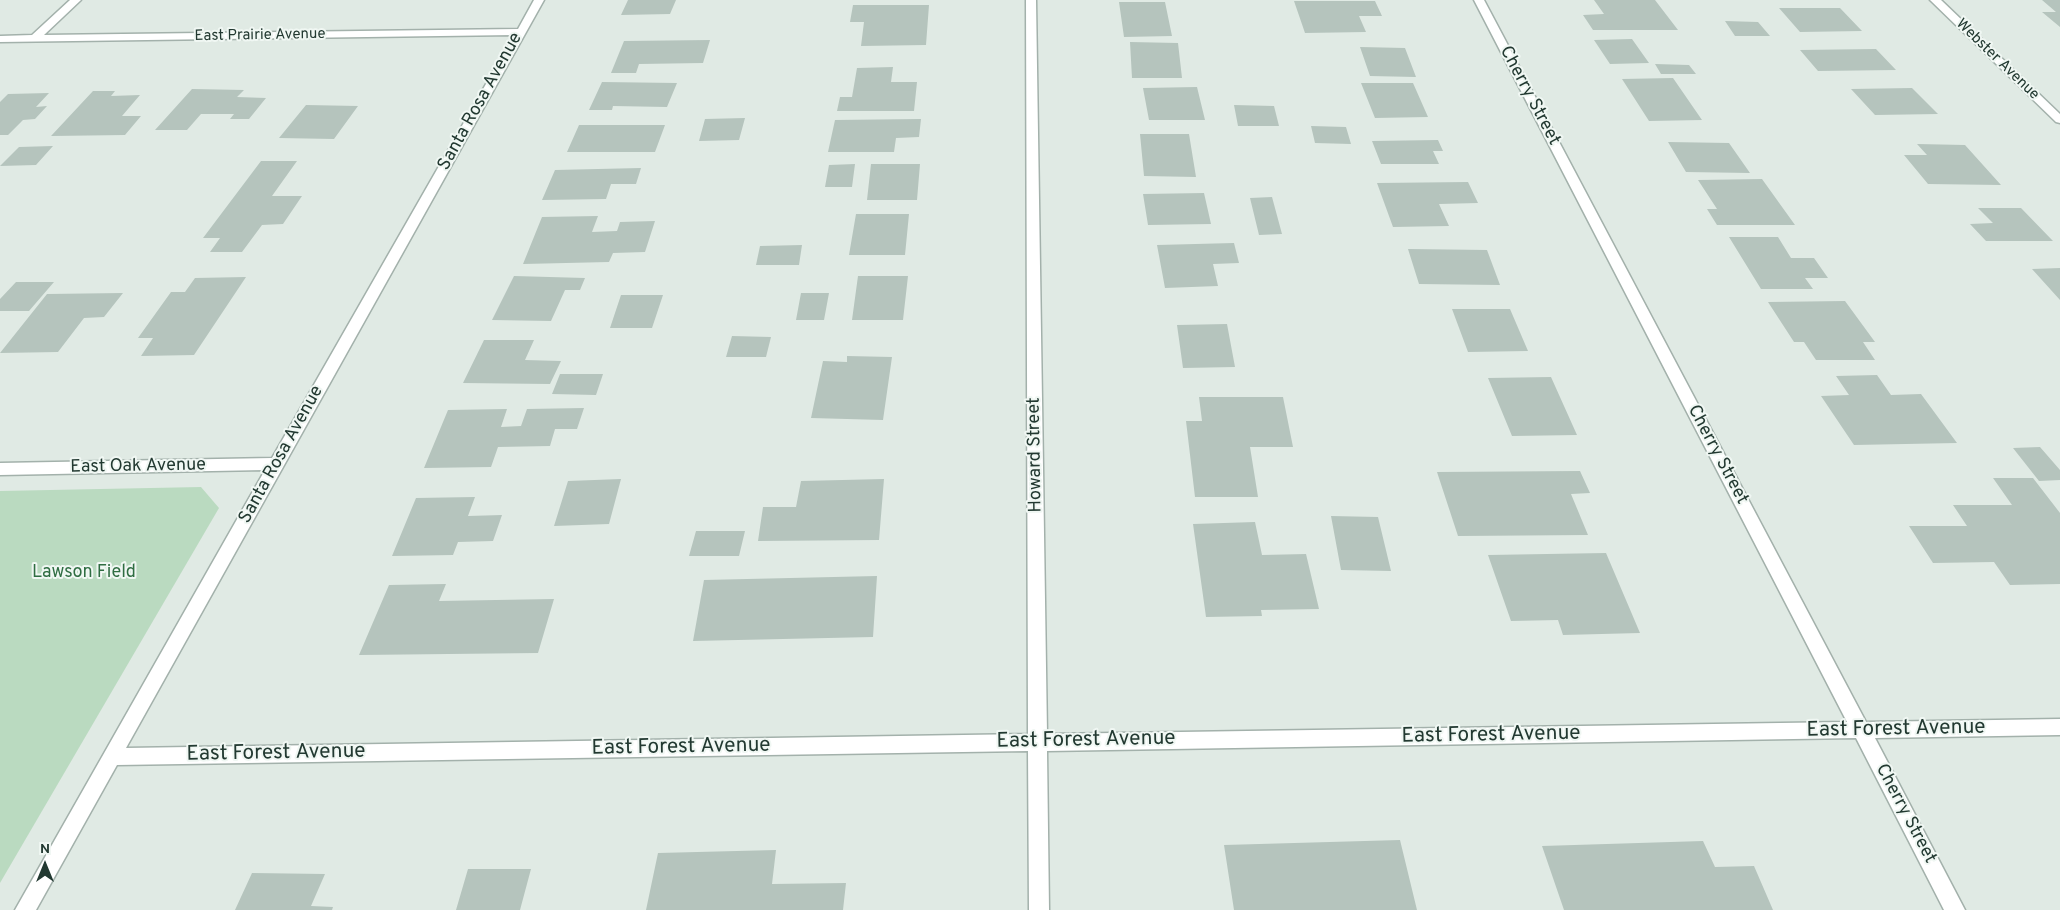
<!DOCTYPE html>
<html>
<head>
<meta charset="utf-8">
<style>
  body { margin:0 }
  #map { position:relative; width:2060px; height:910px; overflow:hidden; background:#e0eae4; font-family:Overpass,sans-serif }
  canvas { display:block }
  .north { position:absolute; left:20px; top:840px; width:50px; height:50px; -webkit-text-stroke:4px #f0f7f3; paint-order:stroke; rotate:0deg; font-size:14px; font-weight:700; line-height:20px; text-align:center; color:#223931 }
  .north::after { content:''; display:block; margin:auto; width:18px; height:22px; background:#223931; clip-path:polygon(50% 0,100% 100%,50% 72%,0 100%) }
</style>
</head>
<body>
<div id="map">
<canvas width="2060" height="910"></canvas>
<div class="north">N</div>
</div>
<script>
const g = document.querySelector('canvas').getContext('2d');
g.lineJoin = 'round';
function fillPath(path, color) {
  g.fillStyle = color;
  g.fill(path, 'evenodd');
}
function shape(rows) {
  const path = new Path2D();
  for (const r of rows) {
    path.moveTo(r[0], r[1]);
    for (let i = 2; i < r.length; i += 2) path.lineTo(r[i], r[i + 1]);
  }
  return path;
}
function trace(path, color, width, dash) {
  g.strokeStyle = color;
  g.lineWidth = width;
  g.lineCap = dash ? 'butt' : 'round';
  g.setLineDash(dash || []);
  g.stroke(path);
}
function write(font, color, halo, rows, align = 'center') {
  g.font = font + ' Overpass,sans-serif';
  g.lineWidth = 4;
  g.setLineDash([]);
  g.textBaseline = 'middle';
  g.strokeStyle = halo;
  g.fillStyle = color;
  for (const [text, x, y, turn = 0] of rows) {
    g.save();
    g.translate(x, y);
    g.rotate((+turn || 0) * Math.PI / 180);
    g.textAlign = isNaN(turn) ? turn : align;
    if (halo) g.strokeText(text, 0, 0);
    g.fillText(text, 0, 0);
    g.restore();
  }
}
const green = shape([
  [201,487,219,508,0,883,0,491]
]);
const building = shape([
  [628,0,676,0,670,14,621,15],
  [1594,0,1655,0,1678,30,1593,30,1583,15,1604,14],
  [2042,0,2060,0,2060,27,2042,12,2056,12],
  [1294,1,1375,1,1382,16,1359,16,1366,32,1305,33],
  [1119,2,1165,2,1172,36,1124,37],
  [853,5,929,5,926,45,861,46,864,22,850,22],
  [1779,8,1840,8,1862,31,1800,32],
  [1725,21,1758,22,1770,36,1735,36],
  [1632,39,1649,63,1610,64,1594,40],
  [710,40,703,63,639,64,636,73,611,73,624,41],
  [1130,42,1178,43,1182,78,1132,78],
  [1360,47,1405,48,1416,77,1370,76],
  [1876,49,1896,70,1818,71,1800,50],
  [1655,64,1689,65,1696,74,1661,74],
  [893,67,891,82,917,82,914,111,837,111,840,97,852,97,857,68],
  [1673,78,1702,120,1649,121,1622,79],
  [602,82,677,83,667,107,613,106,612,110,589,110],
  [1361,83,1413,83,1428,117,1375,118],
  [1197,87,1205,120,1149,120,1143,88],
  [1912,88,1938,114,1875,115,1851,89],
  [192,89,244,90,237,97,266,98,249,119,230,119,234,114,201,114,187,130,155,130],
  [93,91,115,91,111,96,140,95,122,116,141,116,125,135,51,136],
  [49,93,36,107,47,106,35,119,23,120,8,135,0,135,0,102,8,94],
  [306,105,358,106,334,139,279,138],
  [1234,105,1274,106,1279,126,1238,126],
  [745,118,739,140,699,141,705,119],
  [921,119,919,137,896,138,894,152,828,152,835,120],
  [579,125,665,125,655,152,567,152],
  [1311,126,1346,127,1351,144,1315,143],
  [1140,134,1189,134,1196,177,1144,176],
  [1438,140,1443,151,1433,151,1439,164,1381,164,1372,141],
  [1668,142,1729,143,1750,173,1686,172],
  [1917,144,1965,145,2001,185,1928,184,1904,155,1927,155],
  [53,146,36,165,0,166,19,147],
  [261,161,297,161,272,196,302,196,283,224,262,225,242,252,210,252,220,238,203,238],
  [855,164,852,187,825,187,829,165],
  [871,164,920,164,917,200,867,200],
  [641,168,636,184,611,184,606,199,542,200,555,170],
  [1762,179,1795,225,1717,225,1707,209,1717,209,1698,180],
  [1468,182,1478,203,1439,204,1449,226,1393,227,1377,183],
  [1204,193,1211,224,1148,225,1143,194],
  [1272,197,1282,234,1259,235,1250,198],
  [1978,208,2021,208,2053,241,1986,241,1970,224,1993,223],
  [856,214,909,214,905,255,849,255],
  [598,216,592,232,617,231,620,222,655,221,645,252,613,253,609,262,523,264,542,217],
  [1729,237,1778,237,1791,258,1814,258,1828,278,1805,278,1813,289,1761,289],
  [1234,243,1239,263,1213,264,1218,286,1165,288,1157,245],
  [802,245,799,265,756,265,760,246],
  [1408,249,1487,250,1500,285,1419,284],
  [2060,268,2060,300,2032,269],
  [514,276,585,278,580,290,565,290,551,321,492,320],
  [858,276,908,276,903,320,852,320],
  [246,277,194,355,141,356,153,338,138,338,171,292,185,292,195,278],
  [16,282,54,282,29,311,0,311,0,299],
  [123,293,104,317,84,318,58,352,0,353,47,294],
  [801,293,829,293,824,320,796,320],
  [621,295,663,295,652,328,610,328],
  [1845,301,1875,342,1863,342,1875,360,1816,360,1804,342,1794,342,1768,302],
  [1452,309,1510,309,1528,351,1468,352],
  [1227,324,1235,367,1183,368,1177,325],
  [732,336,771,337,766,357,726,357],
  [484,340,534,340,525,360,561,361,550,384,463,383],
  [847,356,892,357,883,420,811,418,823,361,847,362],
  [560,374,603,374,596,395,552,394],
  [1877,375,1891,395,1921,394,1957,443,1854,445,1821,396,1849,395,1836,376],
  [1551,377,1577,435,1512,436,1488,378],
  [1199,397,1283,397,1293,447,1250,447,1258,497,1195,497,1186,421,1202,421],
  [584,408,577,429,555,429,550,446,498,447,491,467,424,468,448,410,507,409,501,427,521,426,527,409],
  [2040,447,2060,470,2060,480,2039,481,2013,448],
  [1580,471,1590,493,1571,494,1588,535,1458,536,1437,472],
  [1993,478,2033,478,2060,513,2060,584,2010,585,1994,562,1933,563,1909,526,1967,526,1953,505,2012,505],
  [621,479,609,524,554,526,568,481],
  [884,479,879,540,758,541,763,507,796,507,801,481],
  [475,497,468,516,502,515,493,541,458,542,453,555,392,556,416,498],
  [1331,516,1378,517,1391,571,1341,570],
  [1255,522,1262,555,1306,554,1319,609,1261,610,1262,616,1206,617,1193,524],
  [696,531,745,531,739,556,689,556],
  [1606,553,1640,633,1563,635,1558,620,1511,621,1488,555],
  [877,576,873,637,693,641,704,580],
  [446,584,439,601,554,599,538,653,359,655,389,585],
  [1400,840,1417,910,1234,910,1224,845],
  [1703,841,1715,867,1754,866,1773,910,1564,910,1542,846],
  [776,850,772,884,846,883,843,910,646,910,658,853],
  [468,869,531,869,520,910,456,910],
  [252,873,325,874,311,906,333,907,332,910,235,910]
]);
const street = shape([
  [70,0,81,0,44,35,518,29,534,0,544,0,126,748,1028,734,1026,0,1036,0,1047,734,1847,722,1474,0,1484,0,1866,722,2060,719,2060,735,1875,738,1965,910,1944,910,1856,738,1047,751,1049,910,1029,910,1028,751,117,765,36,910,15,910,265,470,0,475,0,463,272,458,514,35,0,42,0,36,32,35,70,0],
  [1930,0,1941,0,2060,114,2060,123,2056,122,1930,0]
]);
const farStreetnames = [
  ["East Prairie Avenue",260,36,-1],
  ["Webster Avenue",1997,60,44]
];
const streetNames = [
  ["Cherry Street",1529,96,62],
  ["Santa Rosa Avenue",481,102,-61],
  ["Santa Rosa Avenue",282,455,-61],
  ["Howard Street",1036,455,-91],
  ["Cherry Street",1717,455,62],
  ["East Oak Avenue",138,467,-1],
  ["Cherry Street",1905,814,62]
];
const parkNames = [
  ["Lawson Field",84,573]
];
const nearStreetnames = [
  ["East Forest Avenue",1896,730,-1],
  ["East Forest Avenue",1491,736,-1],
  ["East Forest Avenue",1086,741,-1],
  ["East Forest Avenue",681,748,-1],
  ["East Forest Avenue",276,754,-1]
];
fillPath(green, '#badac0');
fillPath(building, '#b5c4bd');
trace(street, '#a3b1ab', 3);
fillPath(street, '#fff');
write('15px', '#223931', '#f0f7f3', farStreetnames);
write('18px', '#223931', '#f0f7f3', streetNames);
write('18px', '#2f6d42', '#f0f7f3', parkNames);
write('21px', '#223931', '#f0f7f3', nearStreetnames);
</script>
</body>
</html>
